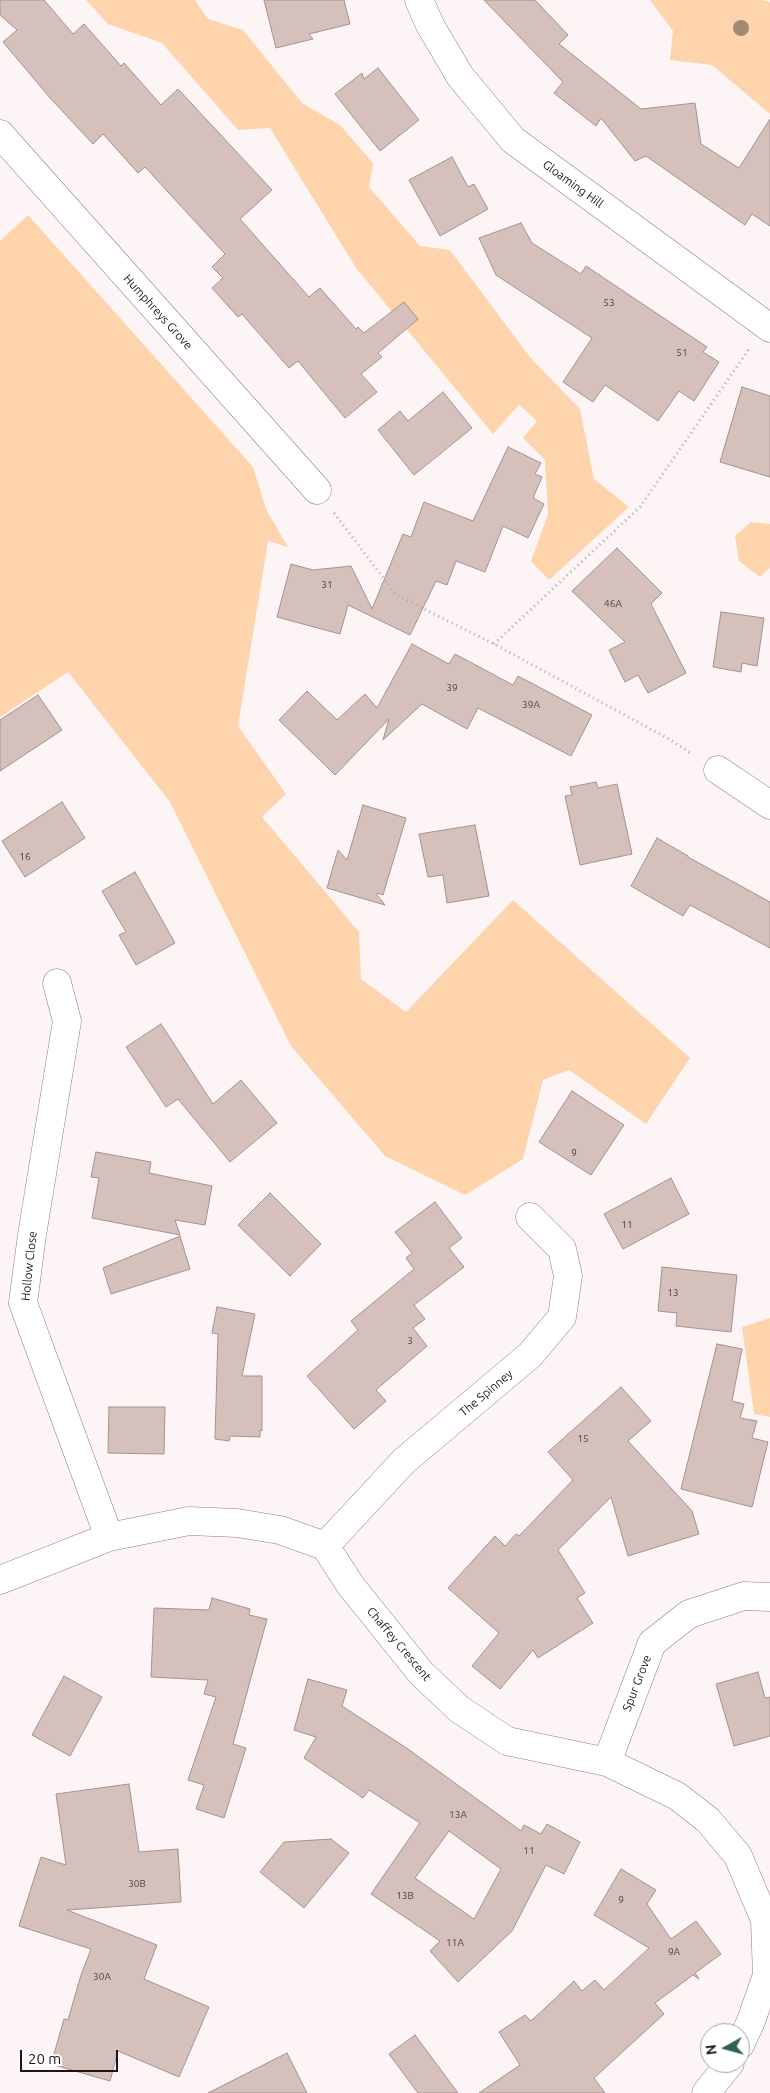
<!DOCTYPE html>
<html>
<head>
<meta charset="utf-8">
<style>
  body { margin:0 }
  #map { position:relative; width:770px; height:2093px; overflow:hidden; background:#fdf4f6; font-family:Ubuntu,sans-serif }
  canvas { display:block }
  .north { position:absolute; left:700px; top:2023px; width:50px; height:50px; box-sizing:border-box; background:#fff; border:1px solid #a5a2a3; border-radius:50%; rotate:263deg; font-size:14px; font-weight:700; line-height:20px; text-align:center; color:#1d1618 }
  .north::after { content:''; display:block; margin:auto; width:18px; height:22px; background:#2e654d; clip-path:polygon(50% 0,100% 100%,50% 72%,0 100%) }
  .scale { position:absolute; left:20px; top:2050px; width:98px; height:22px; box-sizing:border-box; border:2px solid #1d1618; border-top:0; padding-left:6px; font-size:15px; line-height:18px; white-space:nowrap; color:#1d1618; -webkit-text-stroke:4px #fff; paint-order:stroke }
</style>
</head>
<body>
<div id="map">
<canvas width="770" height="2093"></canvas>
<div class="north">N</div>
<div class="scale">20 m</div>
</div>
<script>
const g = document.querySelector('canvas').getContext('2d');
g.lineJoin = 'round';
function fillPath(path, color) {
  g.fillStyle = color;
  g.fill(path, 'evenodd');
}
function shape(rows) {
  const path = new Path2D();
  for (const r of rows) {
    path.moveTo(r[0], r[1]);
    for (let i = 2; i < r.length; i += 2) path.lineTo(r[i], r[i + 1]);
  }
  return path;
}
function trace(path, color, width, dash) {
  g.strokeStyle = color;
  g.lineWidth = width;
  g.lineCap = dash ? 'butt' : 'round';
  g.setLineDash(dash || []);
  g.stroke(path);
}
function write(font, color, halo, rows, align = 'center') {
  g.font = font + ' Ubuntu,sans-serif';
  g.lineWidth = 4.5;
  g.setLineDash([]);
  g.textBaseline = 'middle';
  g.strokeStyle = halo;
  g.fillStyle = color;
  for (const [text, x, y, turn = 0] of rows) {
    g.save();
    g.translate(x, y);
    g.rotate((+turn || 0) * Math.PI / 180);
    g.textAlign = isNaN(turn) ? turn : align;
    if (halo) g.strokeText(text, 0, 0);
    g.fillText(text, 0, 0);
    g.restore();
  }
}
const green = shape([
  [86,0,195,0,208,19,243,30,302,103,340,125,373,163,369,187,420,246,450,250,529,356,580,409,594,479,629,507,549,580,531,561,548,514,545,460,523,438,537,421,519,405,493,434,356,268,270,128,238,130,162,43,108,24],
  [650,0,762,0,770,2,770,114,712,65,670,60,673,31],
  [28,215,253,467,266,509,288,547,268,541,238,726,286,794,262,817,359,932,361,979,406,1012,513,900,690,1058,646,1124,569,1070,543,1080,523,1159,465,1195,385,1156,291,1046,170,802,68,672,0,717,0,241],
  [751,522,770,524,770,568,760,577,739,561,735,536],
  [770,1318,770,1417,754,1414,742,1327]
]);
const building = shape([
  [0,0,44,0,73,34,84,24,121,66,124,63,161,105,178,89,272,190,240,219,309,297,320,288,356,329,358,327,364,333,404,302,418,319,378,353,382,357,361,374,377,392,345,418,298,361,289,368,242,314,238,317,212,288,223,278,212,267,225,254,145,167,138,173,103,134,93,144,51,99,3,42,17,30,0,15,0,0],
  [264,0,344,0,350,24,309,34,313,39,276,48,264,0],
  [484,0,535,0,568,35,559,44,641,109,695,103,701,144,739,168,770,119,770,226,752,214,745,225,646,156,635,161,601,118,596,126,554,93,563,82,484,0],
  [378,68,419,120,380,151,335,94,362,73,364,79,378,68],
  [452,157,468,187,474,184,488,209,440,236,409,180,452,157],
  [521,223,532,243,581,274,586,266,707,347,703,352,719,362,694,401,679,391,658,421,605,385,593,402,563,382,592,338,496,275,479,238,521,223],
  [742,387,770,396,770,477,720,462,742,387],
  [443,392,472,428,414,475,378,430,400,411,408,421,443,392],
  [508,447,541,463,535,474,542,477,533,498,544,504,528,538,503,526,485,572,456,561,447,585,436,581,410,635,348,605,340,634,277,617,291,564,313,570,351,566,372,609,403,534,411,537,424,502,473,521,508,447],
  [617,548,662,593,651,604,686,673,648,693,638,675,625,682,609,650,625,642,572,591,617,548],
  [721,612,764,618,757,666,742,663,741,672,713,667,721,612],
  [412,644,449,664,455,654,513,685,518,676,592,715,571,756,478,708,467,729,422,704,383,740,389,719,335,775,279,720,307,691,337,720,365,694,377,708,412,644],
  [38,695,62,730,0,771,0,720,38,695],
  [596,782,598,788,617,784,632,854,580,865,565,796,572,795,570,787,596,782],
  [62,802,85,838,25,877,2,841,62,802],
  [363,805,406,818,383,895,377,893,377,895,385,905,327,888,338,850,347,860,363,805],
  [475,825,489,896,447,903,443,875,428,877,419,834,475,825],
  [657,838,688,856,688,857,770,902,770,948,690,905,683,916,631,886,657,838],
  [135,872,175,943,136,965,119,935,126,932,102,891,135,872],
  [161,1024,213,1104,241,1080,277,1123,230,1162,178,1099,166,1107,126,1047,161,1024],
  [572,1091,624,1125,591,1175,539,1142,572,1091],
  [96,1152,151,1162,149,1173,212,1186,205,1225,175,1220,180,1235,92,1218,99,1178,91,1177,96,1152],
  [671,1178,689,1214,623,1249,604,1214,671,1178],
  [270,1193,321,1244,290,1276,238,1225,270,1193],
  [435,1202,462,1238,449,1248,464,1267,414,1305,425,1319,413,1328,427,1346,376,1390,386,1401,354,1429,307,1376,358,1330,351,1321,414,1269,406,1258,412,1253,395,1232,435,1202],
  [180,1236,190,1269,111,1294,103,1268,180,1236],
  [662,1267,737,1275,731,1332,676,1326,677,1313,658,1311,662,1267],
  [217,1307,255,1314,242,1376,262,1376,262,1431,260,1430,260,1437,230,1436,229,1441,215,1439,218,1334,212,1333,217,1307],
  [717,1344,742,1349,732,1401,744,1404,740,1418,757,1421,752,1438,768,1442,752,1507,681,1489,717,1344],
  [621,1387,651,1421,628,1441,692,1511,699,1534,628,1556,611,1497,558,1550,585,1593,577,1598,593,1623,538,1658,533,1650,500,1689,472,1666,499,1633,448,1588,495,1536,505,1546,516,1534,519,1536,573,1480,548,1452,621,1387],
  [109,1407,165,1407,164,1454,108,1453,109,1407],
  [212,1598,250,1609,249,1615,267,1619,233,1744,246,1748,224,1818,196,1809,204,1785,188,1780,216,1697,204,1694,208,1680,151,1677,154,1608,209,1610,212,1598],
  [758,1672,765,1698,770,1697,770,1736,734,1746,716,1684,758,1672],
  [64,1676,102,1697,70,1756,32,1735,64,1676],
  [308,1679,347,1690,342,1706,408,1749,521,1831,524,1825,541,1834,547,1824,580,1842,564,1874,546,1865,512,1931,458,1982,430,1951,440,1941,371,1894,420,1823,369,1790,363,1798,304,1758,316,1737,294,1730,308,1679],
  [449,1831,501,1869,474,1919,415,1878,449,1831],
  [129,1784,139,1852,178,1849,181,1902,67,1910,157,1945,144,1979,209,2007,179,2077,118,2051,110,2081,54,2065,58,2055,54,2054,64,2019,68,2020,81,1975,91,1949,19,1926,41,1857,66,1865,56,1794,129,1784],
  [331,1839,349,1853,304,1908,260,1872,284,1842,331,1839],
  [621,1869,656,1890,647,1904,671,1939,696,1921,721,1954,695,1973,699,1979,693,1975,655,2003,664,2014,594,2078,605,2093,479,2093,520,2065,499,2032,525,2015,531,2021,574,1981,582,1991,595,1980,604,1990,649,1948,594,1915,621,1869],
  [415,2035,458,2093,418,2093,389,2054,415,2035],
  [287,2053,307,2093,208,2093,287,2053]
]);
const path = shape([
  [334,513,396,595,494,644,669,739,692,754],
  [494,644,640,507,749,349]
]);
const minor = shape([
  [0,134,317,490],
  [718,770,770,805],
  [57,983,67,1021,32,1235,23,1303,109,1537],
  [325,1546,404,1461,530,1355,562,1317,568,1276,562,1249,530,1217],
  [0,1580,109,1537,189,1521,237,1523,280,1530,325,1546,351,1586,421,1673,459,1709,507,1741,607,1762,677,1796,708,1820,738,1856,765,1920,767,1975,751,2021,740,2045],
  [607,1762,652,1643,689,1614,744,1596,770,1597],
  [706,2093,730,2063]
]);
const tertiary = shape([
  [419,0,430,25,460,76,513,140,770,328]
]);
const trees = [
  [741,28]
];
const numberNames = [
  ["53",609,303],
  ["51",682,353],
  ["31",327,585],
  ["46A",613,604],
  ["39",452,688],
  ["39A",531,705],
  ["16",25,857],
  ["9",574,1153],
  ["11",627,1225],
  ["13",673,1293],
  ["3",410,1341],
  ["15",583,1439],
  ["13A",458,1815],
  ["11",529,1851],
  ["30B",137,1884],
  ["13B",405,1896],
  ["9",621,1900],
  ["11A",455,1943],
  ["9A",674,1952],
  ["30A",102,1977]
];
const streetNames = [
  ["Gloaming Hill",573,184,36],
  ["Humphreys Grove",158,312,48],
  ["Hollow Close",29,1266,-84],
  ["The Spinney",486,1393,-40],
  ["Chaffey Crescent",399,1644,50],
  ["Spur Grove",637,1683,-69]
];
fillPath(green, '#fed4ac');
fillPath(building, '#d6c0bb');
trace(building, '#a6918c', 1);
trace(minor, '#917d82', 29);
trace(tertiary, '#917d82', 29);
trace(path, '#b1a9ab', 3, [1, 4]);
trace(minor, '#fff', 28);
trace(tertiary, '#fff', 28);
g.fillStyle = '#a38b73';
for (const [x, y] of trees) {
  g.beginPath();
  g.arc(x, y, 8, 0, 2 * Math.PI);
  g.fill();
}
write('10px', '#4b4041', null, numberNames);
write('12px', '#1d1618', '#fff', streetNames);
</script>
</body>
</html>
